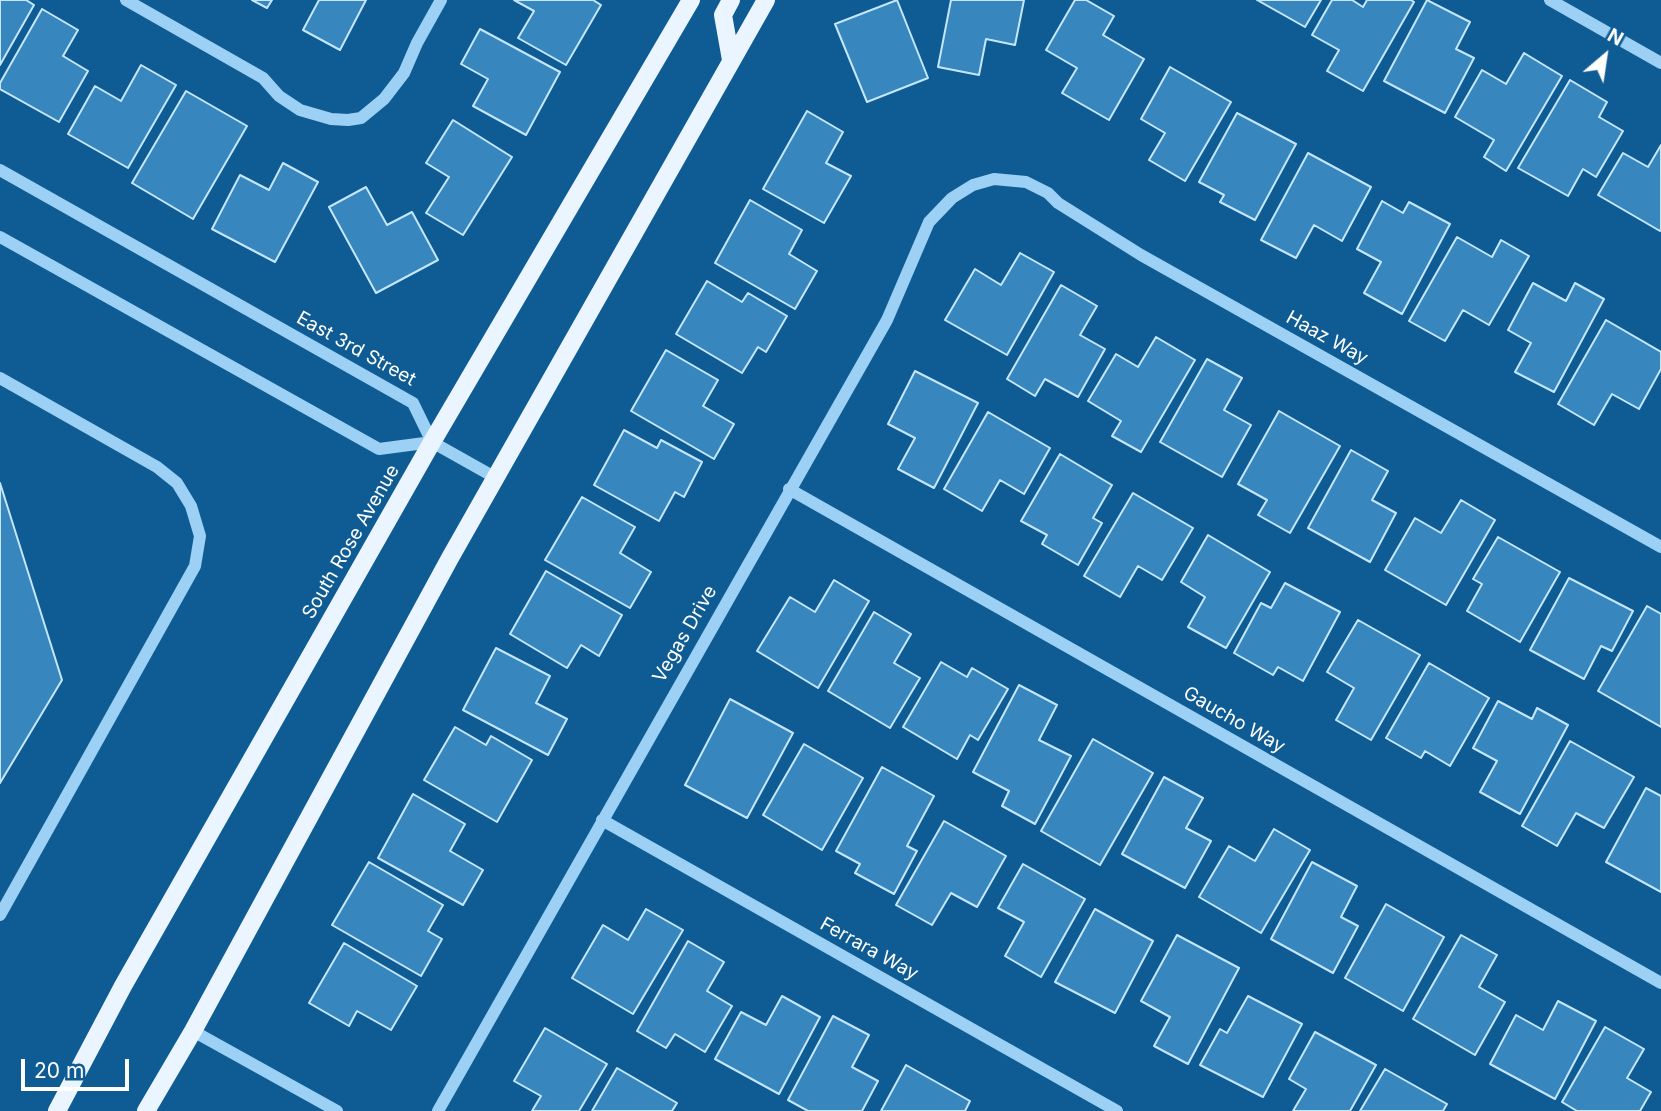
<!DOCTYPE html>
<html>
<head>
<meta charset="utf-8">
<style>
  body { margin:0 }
  #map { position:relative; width:1661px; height:1111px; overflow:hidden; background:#0f5c95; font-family:Inter,sans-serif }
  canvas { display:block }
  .north { position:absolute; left:1570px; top:21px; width:70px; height:70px; -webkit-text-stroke:5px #0f5c95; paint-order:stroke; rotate:29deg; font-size:19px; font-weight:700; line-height:28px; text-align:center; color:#fff }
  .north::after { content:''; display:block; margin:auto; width:24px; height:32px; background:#fff; clip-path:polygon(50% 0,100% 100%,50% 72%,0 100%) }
  .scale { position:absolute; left:21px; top:1059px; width:108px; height:32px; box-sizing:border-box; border:4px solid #fff; border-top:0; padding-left:9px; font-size:21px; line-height:24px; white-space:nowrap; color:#fff; -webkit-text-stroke:5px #0f5c95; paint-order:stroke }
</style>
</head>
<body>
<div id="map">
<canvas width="1661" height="1111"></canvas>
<div class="north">N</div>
<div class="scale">20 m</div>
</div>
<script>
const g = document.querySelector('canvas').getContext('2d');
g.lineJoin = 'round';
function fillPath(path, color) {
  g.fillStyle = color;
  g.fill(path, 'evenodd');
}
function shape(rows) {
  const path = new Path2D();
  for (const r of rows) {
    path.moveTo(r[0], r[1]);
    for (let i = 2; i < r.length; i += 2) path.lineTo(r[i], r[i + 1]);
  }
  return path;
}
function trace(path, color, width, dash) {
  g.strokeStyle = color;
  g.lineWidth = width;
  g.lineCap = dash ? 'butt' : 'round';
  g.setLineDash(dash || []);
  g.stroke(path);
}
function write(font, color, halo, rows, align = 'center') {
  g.font = font + ' Inter,sans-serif';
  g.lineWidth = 5;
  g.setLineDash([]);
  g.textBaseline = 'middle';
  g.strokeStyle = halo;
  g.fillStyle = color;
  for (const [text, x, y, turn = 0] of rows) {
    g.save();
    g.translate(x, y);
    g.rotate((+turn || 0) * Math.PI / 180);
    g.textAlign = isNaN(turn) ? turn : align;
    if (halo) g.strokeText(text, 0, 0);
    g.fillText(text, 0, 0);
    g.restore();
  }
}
const building = shape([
  [0,0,26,0,34,5,0,65,0,0],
  [252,0,272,0,267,8,252,0],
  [319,0,366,0,340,50,303,30,319,0],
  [514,0,593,0,601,5,566,65,518,38,534,11,514,0],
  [897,0,928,78,867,102,835,24,897,0],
  [951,0,1024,0,1015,45,986,39,979,75,938,67,951,0],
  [1075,0,1086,0,1114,16,1103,35,1144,59,1109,120,1062,93,1077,68,1046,50,1075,0],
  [1257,0,1321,0,1305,27,1257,0],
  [1332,0,1352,0,1363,7,1367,0,1411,0,1414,2,1363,91,1327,71,1339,50,1312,35,1332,0],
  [1427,0,1470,22,1456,49,1474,58,1445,113,1384,81,1427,0],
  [42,9,78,30,63,56,88,71,59,122,0,89,0,83,42,9],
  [480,29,560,72,526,135,473,106,488,79,461,64,480,29],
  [1524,53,1562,76,1506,171,1484,157,1494,140,1455,117,1482,70,1506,84,1524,53],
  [141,65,176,85,128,168,68,134,95,86,121,101,141,65],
  [1170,67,1231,102,1185,181,1149,160,1165,133,1141,119,1170,67],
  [1570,80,1607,102,1599,117,1623,131,1596,177,1583,169,1568,196,1518,168,1570,80],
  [186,91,247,126,193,219,132,183,186,91],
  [807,111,843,132,826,163,851,176,824,223,763,189,807,111],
  [1237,113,1296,144,1255,220,1220,202,1224,195,1199,182,1237,113],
  [453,120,512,157,463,235,426,213,449,177,426,163,453,120],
  [1661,145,1661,229,1660,231,1598,195,1623,153,1648,167,1661,145],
  [1308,153,1371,187,1342,241,1314,225,1296,258,1261,240,1308,153],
  [283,163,318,182,275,262,212,229,240,175,269,190,283,163],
  [366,187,387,225,412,212,438,260,376,293,329,207,366,187],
  [750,200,802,230,789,254,817,271,795,309,715,263,750,200],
  [1382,201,1403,213,1409,202,1450,224,1402,314,1364,293,1381,262,1357,249,1382,201],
  [1457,237,1492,257,1501,240,1529,256,1489,325,1463,310,1445,341,1409,321,1457,237],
  [1020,253,1054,272,1007,355,945,320,975,269,1001,285,1020,253],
  [707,281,742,302,748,293,787,316,766,352,758,347,742,373,676,334,707,281],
  [1533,283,1566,301,1575,283,1604,299,1554,392,1515,372,1531,343,1508,330,1533,283],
  [1061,285,1097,306,1080,335,1105,349,1078,397,1045,379,1035,396,1007,379,1061,285],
  [1606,320,1661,352,1661,369,1639,409,1612,394,1594,425,1558,404,1606,320],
  [1156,337,1195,360,1141,452,1112,436,1121,421,1088,401,1116,354,1138,367,1156,337],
  [666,350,718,380,703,406,734,424,714,459,631,411,666,350],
  [1207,359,1242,378,1224,410,1251,425,1222,477,1160,442,1207,359],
  [915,371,978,403,934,488,898,469,915,438,888,424,915,371],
  [1279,411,1340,446,1290,533,1258,515,1267,500,1238,484,1279,411],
  [988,412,1050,448,1024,494,1000,480,982,511,944,489,988,412],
  [624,430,657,448,661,440,702,462,684,497,675,492,659,521,594,485,624,430],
  [1351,450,1388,471,1372,500,1396,513,1370,562,1308,528,1351,450],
  [1060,454,1112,485,1093,518,1102,523,1078,565,1042,544,1047,535,1021,521,1060,454],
  [0,483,62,680,0,783,0,483],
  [1133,493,1193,528,1162,580,1138,566,1120,597,1084,576,1133,493],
  [582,497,635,527,620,553,651,572,630,608,545,560,582,497],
  [1461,500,1495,520,1446,605,1385,570,1415,518,1441,533,1461,500],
  [1208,535,1270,572,1226,648,1188,627,1205,597,1181,582,1208,535],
  [1498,537,1560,572,1520,642,1467,611,1482,584,1473,579,1498,537],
  [546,571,622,615,599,656,581,645,567,668,510,634,546,571],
  [1569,578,1633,611,1612,651,1601,646,1584,679,1530,650,1569,578],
  [834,580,869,601,818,688,757,651,790,597,815,612,834,580],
  [1285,583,1340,612,1303,681,1278,667,1273,675,1234,653,1261,603,1271,608,1285,583],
  [1647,606,1661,614,1661,727,1598,691,1647,606],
  [874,612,911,634,894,663,920,678,890,728,828,691,874,612],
  [1358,620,1420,655,1371,740,1336,720,1354,688,1327,672,1358,620],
  [496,648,550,676,536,703,567,719,548,755,463,710,496,648],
  [941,662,967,677,972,668,1008,689,978,740,970,735,957,759,903,727,941,662],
  [1429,663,1489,698,1450,766,1425,751,1421,758,1386,738,1429,663],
  [1019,685,1057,705,1039,740,1071,756,1035,824,1002,806,1009,791,973,772,1019,685],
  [730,699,793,733,747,818,685,785,730,699],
  [1498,701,1532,719,1537,708,1568,725,1520,814,1480,792,1497,761,1473,748,1498,701],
  [455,727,486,745,491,736,532,760,497,822,424,780,455,727],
  [1093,739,1153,773,1100,865,1041,831,1093,739],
  [1570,741,1634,777,1604,828,1576,813,1557,846,1522,826,1570,741],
  [804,744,863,778,822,850,763,815,804,744],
  [882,767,934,796,907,846,917,851,894,894,855,873,860,864,836,851,882,767],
  [1164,777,1203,798,1186,828,1211,841,1185,888,1122,854,1164,777],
  [1646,788,1661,796,1661,892,1606,862,1646,788],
  [413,794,465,824,450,851,483,870,463,905,378,858,413,794],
  [944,821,1006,856,977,907,951,893,932,925,896,905,944,821],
  [1274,829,1310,850,1261,933,1199,897,1229,846,1255,861,1274,829],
  [369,862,443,905,428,931,442,939,421,976,332,925,369,862],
  [1312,862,1357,886,1341,917,1358,926,1333,973,1271,939,1312,862],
  [1023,864,1085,899,1041,977,1005,956,1024,922,998,908,1023,864],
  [1386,904,1444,937,1403,1011,1345,978,1386,904],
  [646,909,683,930,633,1014,572,978,603,925,628,940,646,909],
  [1095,909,1153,941,1115,1013,1055,982,1095,909],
  [1177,935,1239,968,1188,1064,1154,1046,1170,1017,1141,1001,1177,935],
  [1461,935,1497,955,1479,987,1505,1002,1475,1055,1413,1019,1461,935],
  [688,941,724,962,707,991,732,1006,705,1052,675,1034,666,1048,637,1031,688,941],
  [344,943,417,986,391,1030,357,1011,349,1026,309,1003,344,943],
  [782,996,820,1017,779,1094,715,1059,741,1012,766,1025,782,996],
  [1248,996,1302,1024,1263,1097,1200,1065,1220,1029,1227,1033,1248,996],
  [1558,1001,1596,1021,1555,1099,1490,1064,1516,1015,1543,1030,1558,1001],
  [833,1016,869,1035,852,1067,878,1081,862,1111,808,1111,788,1100,833,1016],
  [1605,1027,1644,1049,1627,1078,1651,1092,1640,1111,1577,1111,1562,1102,1605,1027],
  [545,1028,607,1064,579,1111,532,1111,541,1096,514,1081,545,1028],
  [1315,1032,1376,1065,1350,1111,1293,1111,1306,1089,1289,1079,1315,1032],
  [906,1065,970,1101,965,1111,881,1111,906,1065],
  [617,1068,677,1103,672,1111,592,1111,617,1068],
  [1385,1069,1447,1104,1443,1111,1360,1111,1385,1069]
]);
const minor = shape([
  [126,0,263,78,279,96,300,110,331,119,348,120,361,118,384,99,404,73,417,43,441,0],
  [1550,0,1661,63],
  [0,170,413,403,432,442],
  [0,237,379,449,432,442],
  [0,378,157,467,177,483,191,506,200,536,195,566,0,915],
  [432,442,496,478],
  [789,489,1661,983],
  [602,820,1117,1111],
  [193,1031,337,1111],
  [438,1111,887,320,929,222,952,198,973,185,994,179,1026,182,1048,193,1058,203,1141,255,1661,547]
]);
const major = shape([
  [731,60,723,15,731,0],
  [57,1111,123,986,432,442,691,0],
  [146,1111,193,1031,450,558,766,0]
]);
const streetNames = [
  ["Haaz Way",1327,338,29],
  ["East 3rd Street",356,349,29],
  ["South Rose Avenue",351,542,-60],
  ["Vegas Drive",685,634,-60],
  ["Gaucho Way",1234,720,30],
  ["Ferrara Way",869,949,29]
];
fillPath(building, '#3786bd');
trace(building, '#c5e7fe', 2);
trace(minor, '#9cd0f4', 12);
trace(major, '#eaf5ff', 18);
write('19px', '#fff', '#0f5c95', streetNames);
</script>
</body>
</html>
